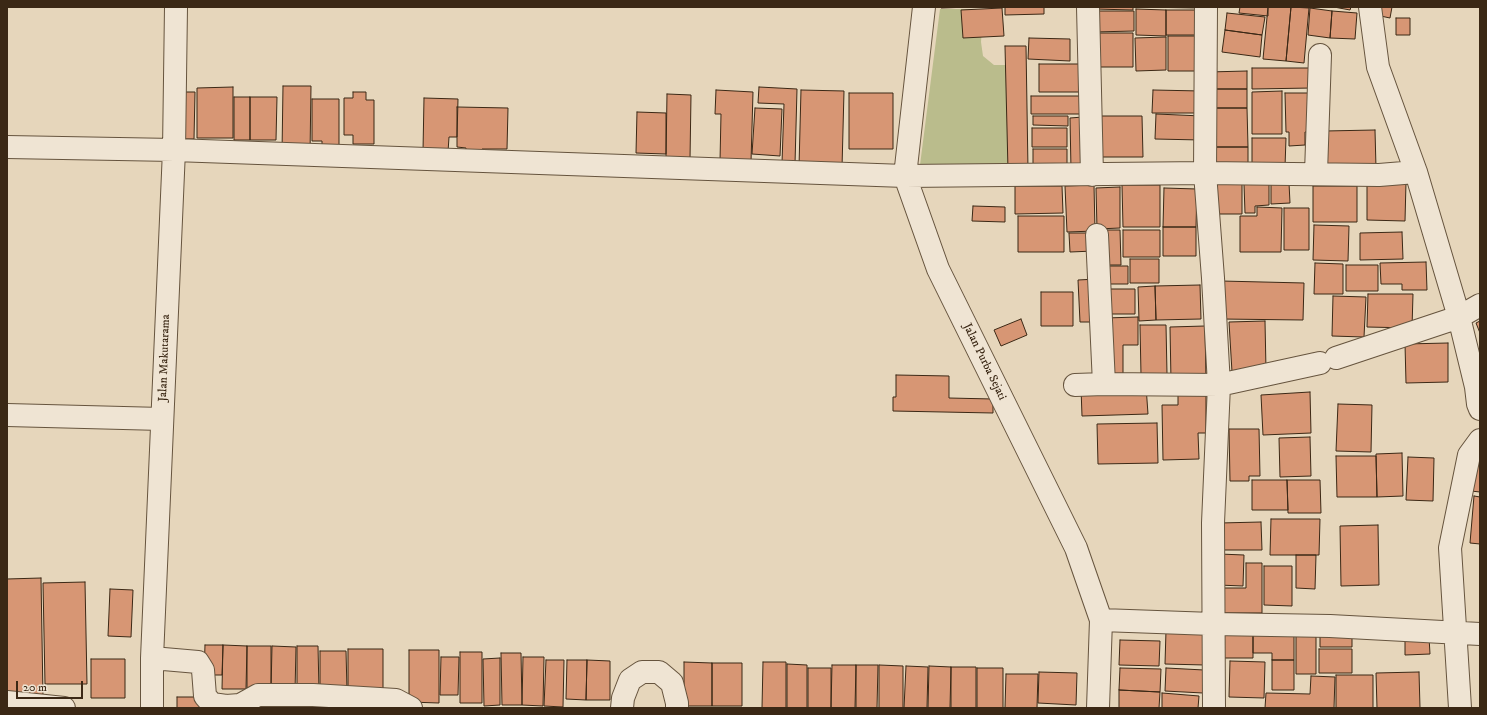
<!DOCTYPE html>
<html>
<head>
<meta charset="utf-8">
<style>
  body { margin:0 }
  #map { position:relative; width:1487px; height:715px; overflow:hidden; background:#e6d6bb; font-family:"IM FELL DW Pica",serif }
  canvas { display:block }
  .frame { position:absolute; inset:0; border:8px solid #3b2815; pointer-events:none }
  .scale { position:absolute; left:16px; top:681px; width:67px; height:18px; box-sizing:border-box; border:2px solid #3b2815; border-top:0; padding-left:5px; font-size:12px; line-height:14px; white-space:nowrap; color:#3b2815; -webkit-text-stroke:3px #efe4d3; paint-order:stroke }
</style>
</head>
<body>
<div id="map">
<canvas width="1487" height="715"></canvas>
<div class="frame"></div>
<div class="scale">20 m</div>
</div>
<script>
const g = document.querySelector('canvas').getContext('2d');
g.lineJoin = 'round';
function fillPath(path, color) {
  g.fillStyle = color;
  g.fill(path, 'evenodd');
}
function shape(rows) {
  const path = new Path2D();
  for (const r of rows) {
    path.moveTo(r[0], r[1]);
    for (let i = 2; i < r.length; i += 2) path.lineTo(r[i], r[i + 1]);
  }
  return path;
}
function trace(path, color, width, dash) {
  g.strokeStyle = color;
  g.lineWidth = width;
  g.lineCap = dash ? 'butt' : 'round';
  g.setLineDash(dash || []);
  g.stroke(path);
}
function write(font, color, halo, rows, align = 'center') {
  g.font = font + ' "IM FELL DW Pica",serif';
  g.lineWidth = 3;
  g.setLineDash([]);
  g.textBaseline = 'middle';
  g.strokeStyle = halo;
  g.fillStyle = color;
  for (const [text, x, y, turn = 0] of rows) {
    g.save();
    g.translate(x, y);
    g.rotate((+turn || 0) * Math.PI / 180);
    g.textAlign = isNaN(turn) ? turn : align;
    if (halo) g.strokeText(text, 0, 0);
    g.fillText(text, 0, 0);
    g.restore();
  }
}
const green = shape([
  [940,9,976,9,980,19,982,27,981,42,983,56,994,65,1015,65,1015,165,920,165]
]);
const building = shape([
  [941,7,971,7,941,8,941,7],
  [1005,7,1044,7,1044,14,1005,15,1005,7],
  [1095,7,1133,7,1133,10,1095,9,1095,7],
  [1137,7,1199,7,1199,8,1137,7],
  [1240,7,1268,7,1268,16,1239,13,1240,7],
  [1268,7,1291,7,1286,61,1263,59,1268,7],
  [1291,7,1309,8,1304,63,1286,61,1291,7],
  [1334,7,1351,7,1350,10,1334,7],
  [1378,7,1392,7,1390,18,1376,15,1378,7],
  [1002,8,1004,36,963,38,961,10,1002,8],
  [1310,8,1332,11,1330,38,1308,35,1310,8],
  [1136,9,1166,10,1166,36,1136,35,1136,9],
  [1166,10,1201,10,1201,35,1166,35,1166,10],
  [1094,11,1134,11,1134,31,1094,32,1094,11],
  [1332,11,1357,13,1355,39,1330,38,1332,11],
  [1227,13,1265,17,1262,35,1225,30,1227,13],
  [1396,18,1410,18,1410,35,1396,35,1396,18],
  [1225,30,1262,35,1260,57,1222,52,1225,30],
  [1094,33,1133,33,1133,67,1094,67,1094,33],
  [1168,36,1201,36,1201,71,1168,71,1168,36],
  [1166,37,1166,70,1136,71,1135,38,1166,37],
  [1029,38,1070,39,1070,61,1028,59,1029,38],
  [1005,46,1026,46,1028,170,1008,170,1005,46],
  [1039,64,1086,64,1086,92,1039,92,1039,64],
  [1252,68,1312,68,1312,88,1252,89,1252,68],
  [1247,71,1247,89,1208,89,1208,72,1247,71],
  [283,86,311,86,310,154,282,153,283,86],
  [233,87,233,138,197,138,197,88,233,87],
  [759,87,797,89,795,164,782,163,784,104,758,103,759,87],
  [1208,89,1247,89,1247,108,1209,108,1208,89],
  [716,90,753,92,751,162,720,161,721,114,715,114,716,90],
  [801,90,844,91,842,168,799,167,801,90],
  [1153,90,1201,91,1201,113,1152,113,1153,90],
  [1282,91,1282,134,1252,134,1252,92,1282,91],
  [177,92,195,92,194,139,176,139,177,92],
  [353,92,366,92,366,100,374,100,374,144,353,144,353,135,344,135,344,98,353,98,353,92],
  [849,93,893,93,893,149,849,149,849,93],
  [1285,93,1312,93,1312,132,1305,132,1305,145,1289,146,1289,132,1286,132,1285,93],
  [667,94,691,95,690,159,666,158,667,94],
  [1031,96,1083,96,1083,114,1031,114,1031,96],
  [234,97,250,97,250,140,234,140,234,97],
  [250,97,277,97,276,140,250,140,250,97],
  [424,98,458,99,457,137,449,137,448,152,423,151,424,98],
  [312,99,339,99,339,148,322,148,322,141,312,141,312,99],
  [457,107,508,108,507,149,482,149,481,158,465,158,466,148,457,147,457,107],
  [755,108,782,109,780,156,752,154,755,108],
  [1209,108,1247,108,1248,147,1209,147,1209,108],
  [637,112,666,113,666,154,636,153,637,112],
  [1156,114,1202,116,1201,140,1155,139,1156,114],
  [1033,116,1068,116,1068,126,1033,125,1033,116],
  [1098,116,1142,116,1143,157,1098,157,1098,116],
  [1083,117,1084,170,1071,170,1070,118,1083,117],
  [1032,128,1067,128,1067,147,1032,147,1032,128],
  [1375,130,1376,168,1326,169,1325,131,1375,130],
  [1252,138,1286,138,1285,167,1252,167,1252,138],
  [1209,147,1248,147,1248,169,1209,169,1209,147],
  [1033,149,1067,149,1067,173,1033,173,1033,149],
  [1367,181,1406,182,1405,221,1367,220,1367,181],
  [1289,183,1290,203,1271,204,1271,184,1289,183],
  [1214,184,1242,184,1242,214,1214,214,1214,184],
  [1244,184,1269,184,1269,205,1255,206,1255,213,1245,213,1244,184],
  [1094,185,1095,231,1067,232,1065,186,1094,185],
  [1122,185,1160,185,1160,227,1123,227,1122,185],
  [1015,186,1062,186,1063,213,1015,214,1015,186],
  [1313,186,1357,186,1357,222,1313,222,1313,186],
  [1120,187,1120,228,1097,229,1096,188,1120,187],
  [1164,188,1197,189,1196,227,1163,227,1164,188],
  [973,206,1005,207,1005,222,972,221,973,206],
  [1257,207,1282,208,1281,252,1240,252,1240,216,1257,216,1257,207],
  [1284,208,1309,208,1309,250,1284,250,1284,208],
  [1018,216,1064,216,1064,252,1018,252,1018,216],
  [1314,225,1349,226,1348,261,1313,260,1314,225],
  [1163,227,1196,227,1196,256,1163,256,1163,227],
  [1100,230,1120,230,1121,265,1100,265,1100,230],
  [1123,230,1160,230,1160,257,1123,257,1123,230],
  [1402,232,1403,259,1360,260,1360,233,1402,232],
  [1069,233,1094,233,1094,251,1070,252,1069,233],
  [1130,259,1159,259,1159,283,1130,283,1130,259],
  [1426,262,1427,290,1402,290,1402,284,1381,284,1380,263,1426,262],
  [1315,263,1343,264,1343,294,1314,294,1315,263],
  [1346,265,1378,265,1378,291,1346,291,1346,265],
  [1100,266,1128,266,1128,284,1100,284,1100,266],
  [1097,279,1099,322,1080,322,1078,280,1097,279],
  [1221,281,1304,283,1303,320,1221,319,1221,281],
  [1200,285,1201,319,1156,320,1155,286,1200,285],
  [1155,286,1156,320,1139,321,1138,287,1155,286],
  [1103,289,1135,289,1135,314,1103,314,1103,289],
  [1041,292,1073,292,1073,326,1041,326,1041,292],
  [1368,294,1413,294,1412,328,1367,327,1368,294],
  [1333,296,1366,297,1364,337,1332,336,1333,296],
  [1138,317,1138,345,1123,345,1123,381,1106,381,1105,318,1138,317],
  [1021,319,1027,335,1001,346,994,330,1021,319],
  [1265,321,1266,370,1232,372,1229,322,1265,321],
  [1480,321,1480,333,1476,323,1480,321],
  [1140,325,1166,325,1167,374,1141,375,1140,325],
  [1205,326,1206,381,1171,381,1170,327,1205,326],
  [1448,343,1448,382,1406,383,1405,344,1448,343],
  [896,375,949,376,949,398,993,399,993,413,893,411,893,397,896,397,896,375],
  [1146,386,1148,414,1082,416,1081,388,1146,386],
  [1178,392,1206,392,1206,433,1198,433,1199,459,1163,460,1162,405,1178,405,1178,392],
  [1310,392,1311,433,1263,435,1261,395,1310,392],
  [1338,404,1372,405,1371,452,1336,451,1338,404],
  [1157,423,1158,463,1098,464,1097,424,1157,423],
  [1229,429,1259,429,1260,476,1249,476,1249,481,1230,481,1229,429],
  [1310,437,1311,476,1280,477,1279,438,1310,437],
  [1402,453,1403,496,1377,497,1376,454,1402,453],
  [1336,456,1376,456,1377,497,1337,497,1336,456],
  [1408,457,1434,458,1433,501,1406,500,1408,457],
  [1472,464,1480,464,1480,492,1471,491,1472,464],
  [1252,480,1287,480,1288,510,1252,510,1252,480],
  [1287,480,1320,480,1321,513,1288,513,1287,480],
  [1474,496,1480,497,1480,544,1470,543,1474,496],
  [1271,519,1320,519,1319,555,1270,555,1271,519],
  [1261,522,1262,550,1220,550,1220,523,1261,522],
  [1378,525,1379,585,1341,586,1340,526,1378,525],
  [1219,554,1244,555,1243,586,1218,585,1219,554],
  [1296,555,1316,555,1315,589,1296,588,1296,555],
  [1246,563,1262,563,1262,613,1219,613,1219,588,1246,588,1246,563],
  [1264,566,1292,566,1292,606,1264,605,1264,566],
  [41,578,43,697,7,698,7,579,41,578],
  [85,582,87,684,45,684,43,583,85,582],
  [110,589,133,590,131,637,108,636,110,589],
  [1320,630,1352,630,1352,647,1320,647,1320,630],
  [1166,631,1206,632,1205,665,1165,664,1166,631],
  [1221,631,1253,631,1253,658,1221,658,1221,631],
  [1253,631,1294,631,1294,660,1272,660,1272,653,1253,653,1253,631],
  [1296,632,1316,632,1316,674,1296,674,1296,632],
  [1429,637,1430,654,1405,655,1405,638,1429,637],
  [1120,640,1160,641,1159,666,1119,665,1120,640],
  [205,645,223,645,222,675,204,675,205,645],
  [223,645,247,646,246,689,222,689,223,645],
  [247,646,271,646,271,689,247,688,247,646],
  [272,646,296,647,295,692,271,691,272,646],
  [297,646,318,646,319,691,297,692,297,646],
  [348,649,383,649,383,694,348,693,348,649],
  [1319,649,1352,649,1352,673,1319,673,1319,649],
  [409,650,439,650,439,703,409,702,409,650],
  [320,651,346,651,347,690,320,690,320,651],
  [460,652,482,652,482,703,460,703,460,652],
  [501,653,521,653,522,705,502,705,501,653],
  [441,657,459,657,458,695,440,695,441,657],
  [523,657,544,657,543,706,522,705,523,657],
  [500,658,500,705,484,706,483,659,500,658],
  [91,659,125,659,125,698,91,698,91,659],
  [546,660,564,660,563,707,544,706,546,660],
  [567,660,587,660,586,700,566,699,567,660],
  [587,660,610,661,610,700,586,700,587,660],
  [1272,660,1294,660,1294,690,1272,690,1272,660],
  [1230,661,1265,662,1264,698,1229,697,1230,661],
  [684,662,712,663,712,706,684,706,684,662],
  [763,662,786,662,786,708,762,708,763,662],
  [712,663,742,663,742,706,712,706,712,663],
  [787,664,807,665,807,708,787,708,787,664],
  [832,665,856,665,855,708,831,708,832,665],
  [856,665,878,665,877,708,856,708,856,665],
  [879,665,903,666,903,708,879,708,879,665],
  [906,666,928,667,927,708,904,708,906,666],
  [929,666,951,667,950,708,928,708,929,666],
  [951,667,976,667,976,708,951,708,951,667],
  [808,668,831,668,831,708,808,708,808,668],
  [977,668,1003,668,1003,708,977,708,977,668],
  [1120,668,1161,669,1160,692,1119,690,1120,668],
  [1166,668,1204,670,1203,693,1165,691,1166,668],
  [1039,672,1077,673,1076,705,1038,703,1039,672],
  [1419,672,1420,708,1377,708,1376,673,1419,672],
  [1006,674,1038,674,1037,708,1005,708,1006,674],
  [1336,675,1373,675,1373,708,1336,708,1336,675],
  [1311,676,1335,677,1334,708,1265,708,1266,693,1310,694,1311,676],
  [1119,690,1160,692,1159,708,1119,708,1119,690],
  [1162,693,1199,696,1198,708,1162,708,1162,693],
  [177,697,202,697,202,708,177,708,177,697]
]);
const minor = shape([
  [924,7,905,176,938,269,1076,548,1101,620,1098,708],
  [1088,7,1092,175],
  [1206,7,1205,173,1213,278,1219,385,1213,523,1214,708],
  [1370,7,1378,67,1416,172,1459,317,1476,387,1478,404,1480,409],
  [7,147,174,150,905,176,1205,173,1379,175,1416,172],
  [1316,173,1320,55],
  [1097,235,1104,384],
  [1336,358,1459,317,1480,305],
  [1075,385,1104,384,1219,385,1320,363],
  [7,415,162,419],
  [1101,620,1213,624,1330,626,1480,634],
  [152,658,198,662,203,670,205,696,212,704,226,706,240,705,258,695,313,695,396,700,411,708],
  [7,702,64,708],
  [152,708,152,658,174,150,176,7],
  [622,708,623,698,630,680,642,672,659,672,672,683,677,703,677,708],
  [1460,708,1450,548,1469,455,1480,440]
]);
const streetNames = [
  ["Jalan Makutarama",165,358,-88],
  ["Jalan Purba Sejati",984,362,64]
];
fillPath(green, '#babc8c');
fillPath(building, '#d79674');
trace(building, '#3b2815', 1);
trace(minor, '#66543e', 24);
trace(minor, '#efe4d3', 22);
write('12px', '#3b2815', '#efe4d3', streetNames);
</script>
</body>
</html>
